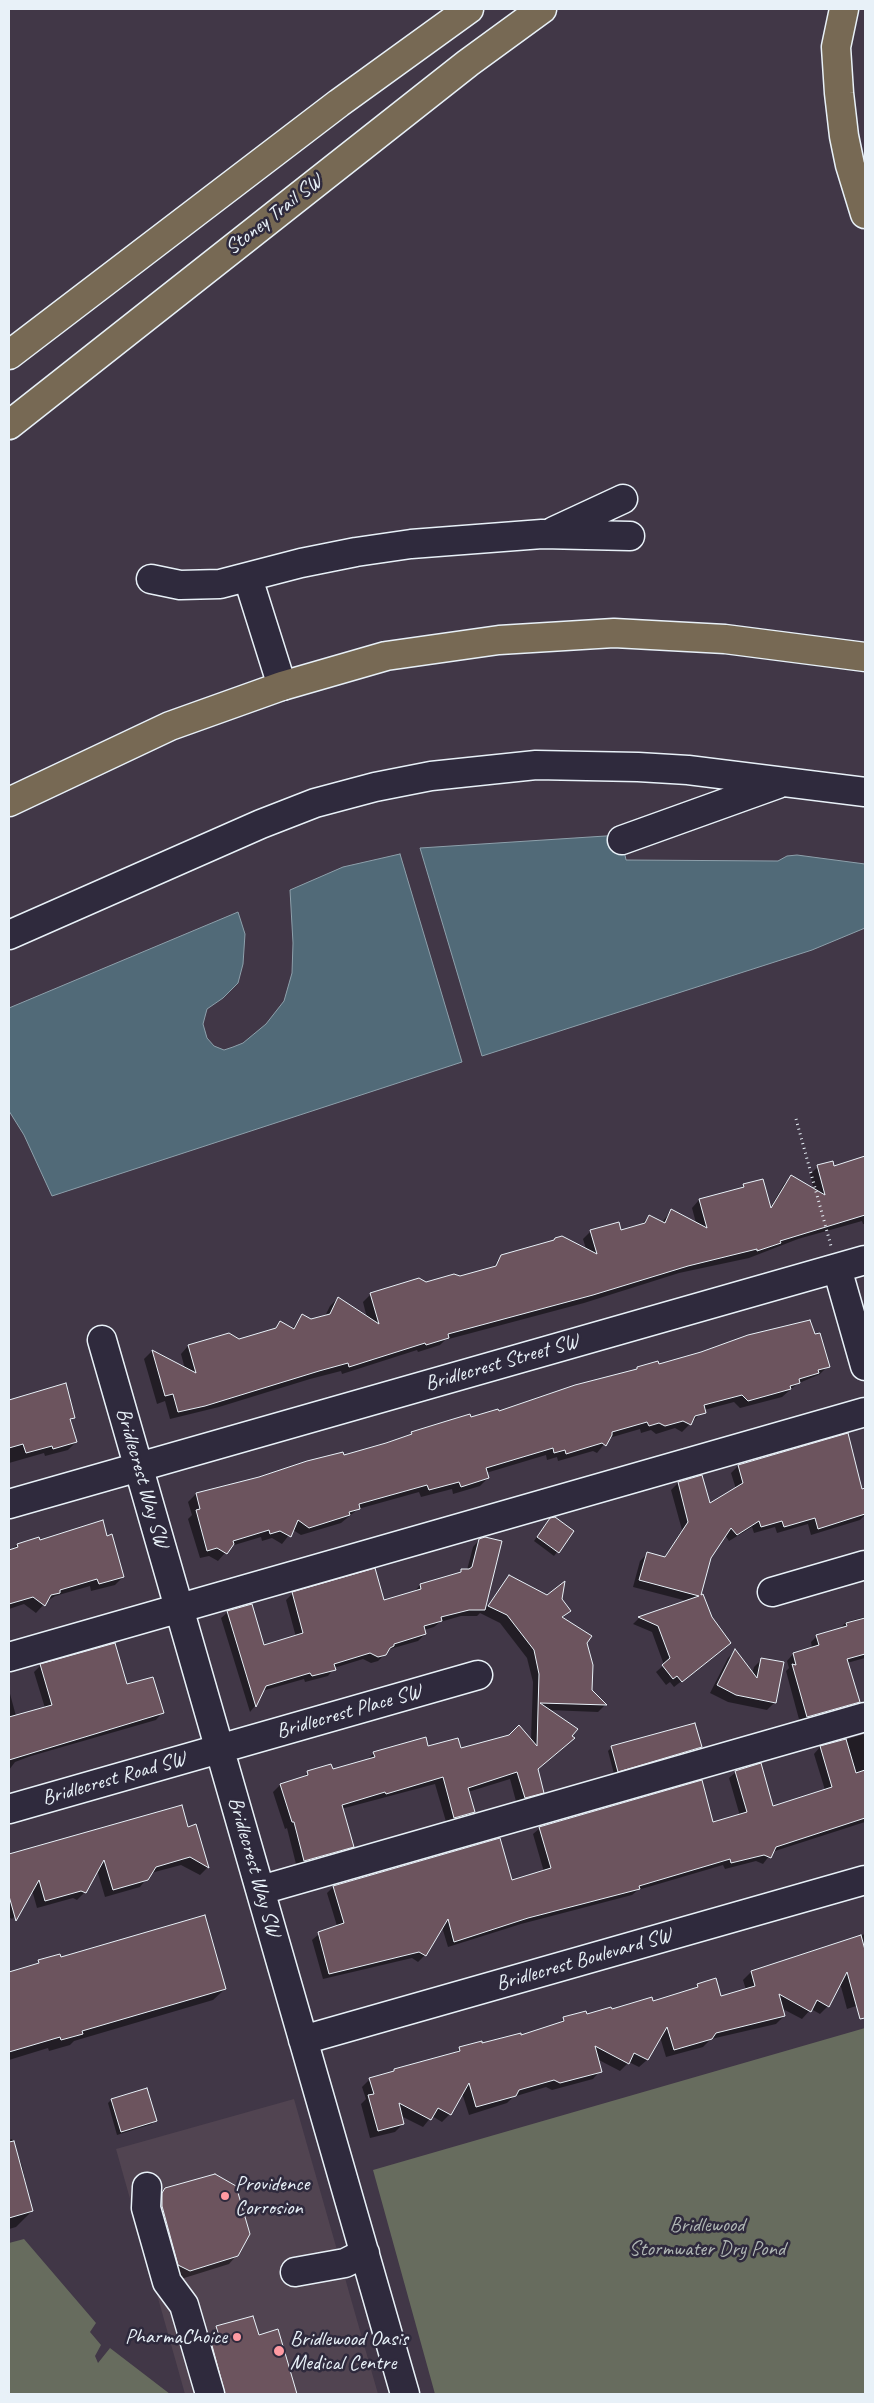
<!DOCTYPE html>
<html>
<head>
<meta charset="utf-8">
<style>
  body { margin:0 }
  #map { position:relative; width:874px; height:2403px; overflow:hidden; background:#413747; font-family:Caveat,sans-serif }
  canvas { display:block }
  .frame { position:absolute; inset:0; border:10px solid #e8f1f8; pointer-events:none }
</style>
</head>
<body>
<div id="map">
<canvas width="874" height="2403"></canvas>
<div class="frame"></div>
</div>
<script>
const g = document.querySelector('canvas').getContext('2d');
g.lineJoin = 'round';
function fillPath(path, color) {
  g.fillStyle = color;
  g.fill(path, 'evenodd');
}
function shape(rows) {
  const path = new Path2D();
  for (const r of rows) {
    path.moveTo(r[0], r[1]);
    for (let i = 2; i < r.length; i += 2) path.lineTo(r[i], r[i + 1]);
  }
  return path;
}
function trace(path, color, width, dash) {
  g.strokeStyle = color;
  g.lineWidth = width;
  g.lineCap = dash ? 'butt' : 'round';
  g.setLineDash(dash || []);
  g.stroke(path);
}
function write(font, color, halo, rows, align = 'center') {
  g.font = font + ' Caveat,sans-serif';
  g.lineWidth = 5;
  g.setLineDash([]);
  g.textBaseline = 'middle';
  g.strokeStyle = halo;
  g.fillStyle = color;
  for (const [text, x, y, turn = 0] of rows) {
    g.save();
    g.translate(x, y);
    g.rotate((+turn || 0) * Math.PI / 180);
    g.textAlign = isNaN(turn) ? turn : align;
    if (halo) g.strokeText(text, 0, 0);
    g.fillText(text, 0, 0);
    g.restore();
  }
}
const built = shape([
  [294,2099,378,2394,185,2394,116,2149]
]);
const green = shape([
  [865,2028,865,2394,435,2394,373,2170],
  [24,2239,96,2323,90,2332,101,2345,95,2356,98,2363,110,2348,170,2394,9,2394,9,2243]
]);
const water = shape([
  [621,835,626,860,778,861,787,856,797,855,865,864,865,928,812,950,482,1056,420,848,621,835],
  [400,854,462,1062,52,1196,24,1135,9,1111,9,1008,238,912,245,934,243,964,238,983,223,998,207,1009,203,1024,207,1038,214,1046,224,1050,233,1047,243,1043,266,1024,284,1001,292,973,293,943,290,890,343,867,400,854]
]);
const shadow = shape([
  [865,1159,865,1224,863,1224,862,1221,798,1239,749,1258,679,1273,584,1303,445,1340,440,1345,418,1352,417,1350,342,1374,341,1371,310,1379,219,1407,170,1419,165,1401,157,1404,144,1359,152,1351,185,1369,181,1354,188,1346,239,1340,272,1331,280,1323,292,1329,302,1316,311,1320,325,1316,330,1306,338,1298,367,1318,363,1302,371,1294,460,1278,492,1269,497,1261,492,1271,494,1273,500,1261,497,1261,502,1256,586,1249,583,1239,591,1231,620,1231,642,1224,649,1216,662,1222,672,1210,696,1223,692,1208,699,1200,740,1189,744,1185,770,1208,784,1184,792,1176,814,1190,810,1174,818,1167,833,1167],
  [783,1327,828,1366,820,1374,797,1384,782,1397,740,1408,734,1402,704,1410,682,1432,675,1428,656,1434,651,1430,641,1433,640,1429,609,1438,597,1453,593,1451,558,1461,557,1457,547,1460,546,1455,486,1473,488,1478,480,1486,453,1494,452,1489,421,1497,419,1492,358,1509,341,1523,301,1535,293,1530,282,1544,272,1538,262,1541,261,1537,231,1546,218,1561,209,1556,200,1558,188,1519,192,1515,188,1502,196,1494,343,1456,408,1436,412,1433,498,1413,535,1401,539,1397,634,1371,637,1368,658,1365],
  [65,1384,74,1417,70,1421,76,1442,68,1450,45,1456,44,1453,9,1463,9,1401],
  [847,1435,852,1458,865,1506,865,1515,860,1520,811,1535,808,1524,777,1533,775,1527,754,1533,752,1527,729,1541,725,1535,710,1558,699,1597,710,1618,730,1643,674,1687,670,1682,666,1685,656,1672,664,1665,652,1632,633,1624,639,1618,687,1601,633,1587,640,1561,647,1554,664,1558,682,1530,671,1490,678,1483,709,1505,736,1489,731,1473,738,1466],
  [546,1524,573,1531,554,1556,534,1541],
  [106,1537,123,1577,115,1585,91,1591,90,1586,55,1596,46,1602,36,1613,24,1604,9,1609,9,1551,17,1545],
  [479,1540,484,1610,510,1577,547,1596,561,1600,569,1611,562,1619,586,1643,591,1690,605,1705,598,1712,548,1710,537,1770,543,1792,536,1800,517,1805,510,1779,468,1792,474,1812,466,1819,447,1825,435,1784,341,1809,352,1847,345,1854,297,1868,287,1828,285,1829,273,1792,280,1785,301,1779,308,1772,332,1771,367,1760,374,1753,427,1748,461,1750,531,1740,533,1682,527,1658,500,1623,480,1613,477,1616,461,1616,440,1622,434,1627,424,1630,425,1634,418,1641,390,1649,378,1661,371,1663,363,1659,334,1668,328,1676,305,1682,304,1679,262,1691,255,1706,250,1712,221,1618,228,1612,263,1646,296,1637,286,1600,293,1593,383,1601,414,1592,420,1585,467,1570,473,1547],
  [865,1617,865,1658,847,1663,858,1702,852,1708,800,1723,786,1671,789,1668,787,1661,793,1654,812,1648,811,1642,817,1636,840,1629,846,1622],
  [115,1644,126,1686,162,1713,156,1720,31,1756,15,1762,9,1770,9,1690,16,1716,45,1708,34,1672,40,1666],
  [735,1651,752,1674,754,1667,762,1659,775,1702,767,1710,728,1702,710,1693,728,1658],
  [865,1734,865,1822,772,1852,763,1864,756,1861,725,1869,723,1865,638,1890,632,1895,521,1924,448,1947,442,1927,425,1955,418,1962,412,1958,323,1979,312,1940,325,1929,337,1926,327,1893,333,1887,512,1881,544,1872,533,1834,540,1828,713,1823,740,1816,729,1778,736,1772,772,1807,825,1790,814,1754,820,1747],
  [612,1747,701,1747,697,1751,614,1774,608,1751],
  [181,1806,187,1828,195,1826,207,1868,200,1875,181,1865,151,1873,140,1887,105,1897,97,1870,85,1892,77,1900,73,1898,37,1908,32,1890,20,1911,12,1919,9,1917,9,1855],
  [865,1934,865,2003,847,2009,840,1983,828,2006,820,2014,811,2009,802,2019,781,2008,784,2016,776,2024,711,2039,703,2047,666,2057,660,2037,647,2060,639,2067,629,2062,620,2071,597,2059,600,2071,593,2079,552,2090,546,2087,513,2097,507,2103,469,2115,462,2093,450,2114,442,2122,432,2116,423,2127,401,2116,403,2124,395,2132,370,2138,361,2104,366,2099,362,2087,370,2079,391,2073,395,2070,454,2054,459,2049,521,2036,557,2025,564,2018,652,2002,692,1990,698,1985,720,1998,746,1990,743,1980,751,1972],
  [60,1958,225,1989,213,2000,74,2041,70,2045,49,2051,48,2048,9,2060,9,1973,34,1966,39,1962],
  [111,2100,155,2120,152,2124,117,2135,108,2103],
  [12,2139,22,2166,32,2211,16,2227,9,2229,9,2140],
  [166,2189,237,2255,229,2264,181,2279,171,2273,158,2197],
  [217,2328,258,2336,277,2331,295,2394,206,2394,201,2343]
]);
const building = shape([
  [865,1156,865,1215,780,1241,781,1243,757,1251,757,1249,688,1266,593,1295,448,1334,449,1338,426,1345,425,1343,349,1367,348,1363,319,1371,205,1406,178,1412,173,1394,165,1396,152,1350,196,1373,188,1345,229,1333,239,1339,276,1328,280,1321,294,1329,302,1314,311,1319,330,1314,338,1297,379,1324,370,1293,419,1278,426,1282,454,1274,460,1276,496,1266,501,1255,554,1240,555,1238,562,1236,597,1254,590,1230,619,1222,621,1230,645,1223,649,1215,665,1223,671,1209,707,1228,699,1199,744,1187,743,1184,763,1179,771,1208,791,1175,825,1195,817,1165,833,1161,834,1166,865,1156],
  [810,1320,815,1334,820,1333,830,1367,818,1370,819,1373,799,1379,800,1383,790,1386,791,1389,748,1401,742,1395,704,1405,706,1413,695,1416,691,1425,683,1421,665,1426,659,1423,649,1426,647,1422,612,1432,612,1435,606,1446,602,1443,566,1454,565,1450,554,1453,553,1448,486,1468,489,1478,461,1487,459,1482,429,1490,427,1485,359,1504,360,1509,349,1512,350,1515,309,1528,298,1520,291,1537,280,1531,270,1534,269,1530,233,1541,234,1544,227,1554,217,1548,207,1551,196,1510,200,1509,196,1493,259,1477,307,1461,343,1452,344,1455,386,1443,412,1434,411,1432,450,1420,470,1414,471,1417,498,1409,499,1411,575,1385,637,1369,637,1367,658,1361,659,1364,701,1352,748,1335,810,1320],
  [66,1383,75,1418,70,1419,77,1442,53,1449,52,1446,26,1453,23,1444,9,1448,9,1400,66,1383],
  [848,1433,862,1489,865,1488,865,1514,818,1529,815,1518,784,1527,782,1521,761,1527,759,1521,737,1535,731,1528,711,1558,701,1595,703,1594,712,1617,731,1643,682,1682,677,1676,673,1679,662,1665,670,1658,658,1626,638,1617,699,1596,639,1580,647,1552,665,1557,688,1522,678,1482,702,1475,710,1503,743,1483,738,1465,848,1433],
  [555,1517,574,1531,559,1553,537,1537,550,1518,555,1517],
  [103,1520,107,1536,112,1534,124,1577,99,1584,97,1579,60,1590,60,1593,51,1595,45,1606,33,1597,9,1604,9,1550,18,1547,17,1544,39,1537,40,1540,103,1520],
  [485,1537,502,1541,485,1610,469,1610,441,1617,442,1621,424,1626,426,1634,394,1644,394,1646,390,1648,386,1655,378,1657,370,1653,334,1664,336,1670,312,1676,310,1673,266,1686,256,1707,227,1611,252,1604,264,1645,303,1633,292,1592,375,1568,384,1600,421,1589,420,1584,461,1572,461,1569,469,1569,472,1567,479,1539,485,1537],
  [509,1575,547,1595,565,1581,562,1599,571,1611,562,1617,592,1636,587,1643,593,1665,592,1690,607,1705,540,1703,578,1729,572,1736,575,1738,538,1769,544,1793,525,1798,517,1772,468,1788,475,1812,454,1818,443,1777,386,1794,385,1792,342,1805,354,1847,304,1861,294,1822,292,1822,280,1784,308,1775,307,1771,331,1764,333,1769,375,1757,373,1752,426,1737,428,1746,458,1738,461,1748,509,1735,519,1725,537,1746,539,1674,534,1650,507,1615,488,1606,509,1575],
  [865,1618,865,1654,847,1659,860,1702,807,1717,792,1664,796,1665,793,1653,819,1645,816,1635,847,1626,846,1623,865,1618],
  [115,1643,127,1684,153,1677,164,1713,9,1760,9,1717,52,1705,40,1664,115,1643],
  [735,1649,757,1678,761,1658,784,1662,776,1703,736,1695,717,1685,735,1649],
  [695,1723,702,1747,618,1772,611,1746,695,1723],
  [846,1739,856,1773,865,1770,865,1818,776,1847,771,1858,764,1855,731,1863,730,1859,639,1886,640,1889,528,1918,454,1942,448,1919,426,1956,419,1952,329,1974,318,1932,344,1923,333,1886,500,1838,512,1880,551,1868,539,1827,702,1780,713,1822,747,1812,735,1771,761,1763,773,1806,832,1787,820,1746,846,1739],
  [182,1805,188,1827,196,1824,209,1868,190,1857,156,1867,148,1880,113,1890,104,1860,86,1893,81,1891,45,1901,39,1880,16,1921,9,1896,9,1854,182,1805],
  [205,1915,226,1989,82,2031,83,2034,61,2040,60,2037,9,2052,9,1972,39,1963,38,1960,60,1954,61,1957,205,1915],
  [861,1935,865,1950,865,2018,860,2019,847,1972,829,2007,817,2000,811,2012,779,1994,785,2016,716,2033,712,2039,674,2050,667,2027,648,2060,634,2053,629,2064,595,2046,602,2072,560,2083,554,2080,519,2090,516,2096,476,2107,469,2083,451,2115,438,2108,431,2120,399,2103,404,2124,378,2131,368,2095,374,2094,369,2078,394,2071,394,2069,460,2051,459,2047,482,2041,482,2043,521,2033,521,2035,564,2021,563,2017,586,2011,587,2014,611,2007,612,2009,652,1997,653,2001,698,1987,697,1984,716,1978,721,1996,755,1986,751,1971,861,1935],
  [147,2088,157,2121,121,2132,111,2099,147,2088],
  [14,2141,33,2211,9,2218,9,2142,14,2141],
  [215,2174,236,2186,250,2234,238,2256,190,2271,178,2265,162,2206,162,2193,165,2188,215,2174],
  [253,2316,259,2335,278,2329,297,2394,225,2394,210,2338,219,2336,216,2326,253,2316]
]);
const path = shape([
  [796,1119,831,1246]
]);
const minor = shape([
  [554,531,623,499],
  [248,578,282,686],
  [151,579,180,585,220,584,301,563,356,552,411,544,542,534,630,536],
  [622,840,778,784],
  [9,935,261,824,315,803,375,787,431,776,536,765,638,767,688,770,865,792],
  [837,1268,865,1366],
  [102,1340,405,2394],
  [9,1504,865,1260],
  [772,1592,865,1565],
  [9,1657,865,1412],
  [9,1809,478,1675],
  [261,1890,865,1717],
  [303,2040,865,1880],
  [147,2187,146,2208,167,2282,184,2305,210,2394],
  [295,2272,345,2263,365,2253]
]);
const highway = shape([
  [844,9,836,47,839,93,844,136,850,165,865,214],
  [9,355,339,103,469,9],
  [9,425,468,63,542,9],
  [9,802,170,726,282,686,386,656,499,640,614,633,725,639,865,657]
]);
const markers = [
  [225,2196,5,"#ff9aa2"],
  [237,2337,5,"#ff9aa2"],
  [279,2351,6,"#ff9aa2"]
];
const streetNames = [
  ["Stoney Trail SW",274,215,-38],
  ["Bridlecrest Street SW",502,1363,-16],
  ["Bridlecrest Way SW",142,1478,74],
  ["Bridlecrest Place SW",349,1712,-16],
  ["Bridlecrest Road SW",114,1779,-16],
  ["Bridlecrest Way SW",254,1867,74],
  ["Bridlecrest Boulevard SW",584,1960,-16]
];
const poiNames = [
  ["Providence",235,2184],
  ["Corrosion",235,2208],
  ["PharmaChoice",227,2337,"right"],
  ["Bridlewood Oasis",290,2339],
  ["Medical Centre",290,2363]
];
const parkNames = [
  ["Bridlewood",707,2225],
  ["Stormwater Dry Pond",707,2249]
];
fillPath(built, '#514451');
fillPath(green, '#676c5e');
fillPath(water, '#516a78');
trace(water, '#8da0ab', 1);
fillPath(shadow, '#0007');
fillPath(building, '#6c545e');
trace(building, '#e8f1f8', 1);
trace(minor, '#e8f1f8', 31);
trace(highway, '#e8f1f8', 31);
trace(path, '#e8f1f8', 3, [1, 4]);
trace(minor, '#2f2a3d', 28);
trace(highway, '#776954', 28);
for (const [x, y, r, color] of markers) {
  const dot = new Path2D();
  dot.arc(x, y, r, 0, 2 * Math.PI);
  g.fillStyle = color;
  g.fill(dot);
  trace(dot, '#2f2a3d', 2);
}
write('21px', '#e8f1f8', '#2f2a3d', streetNames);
write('21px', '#e8f1f8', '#2f2a3d', poiNames, 'left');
write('21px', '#aeb5b3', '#2f2a3d', parkNames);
</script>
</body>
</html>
